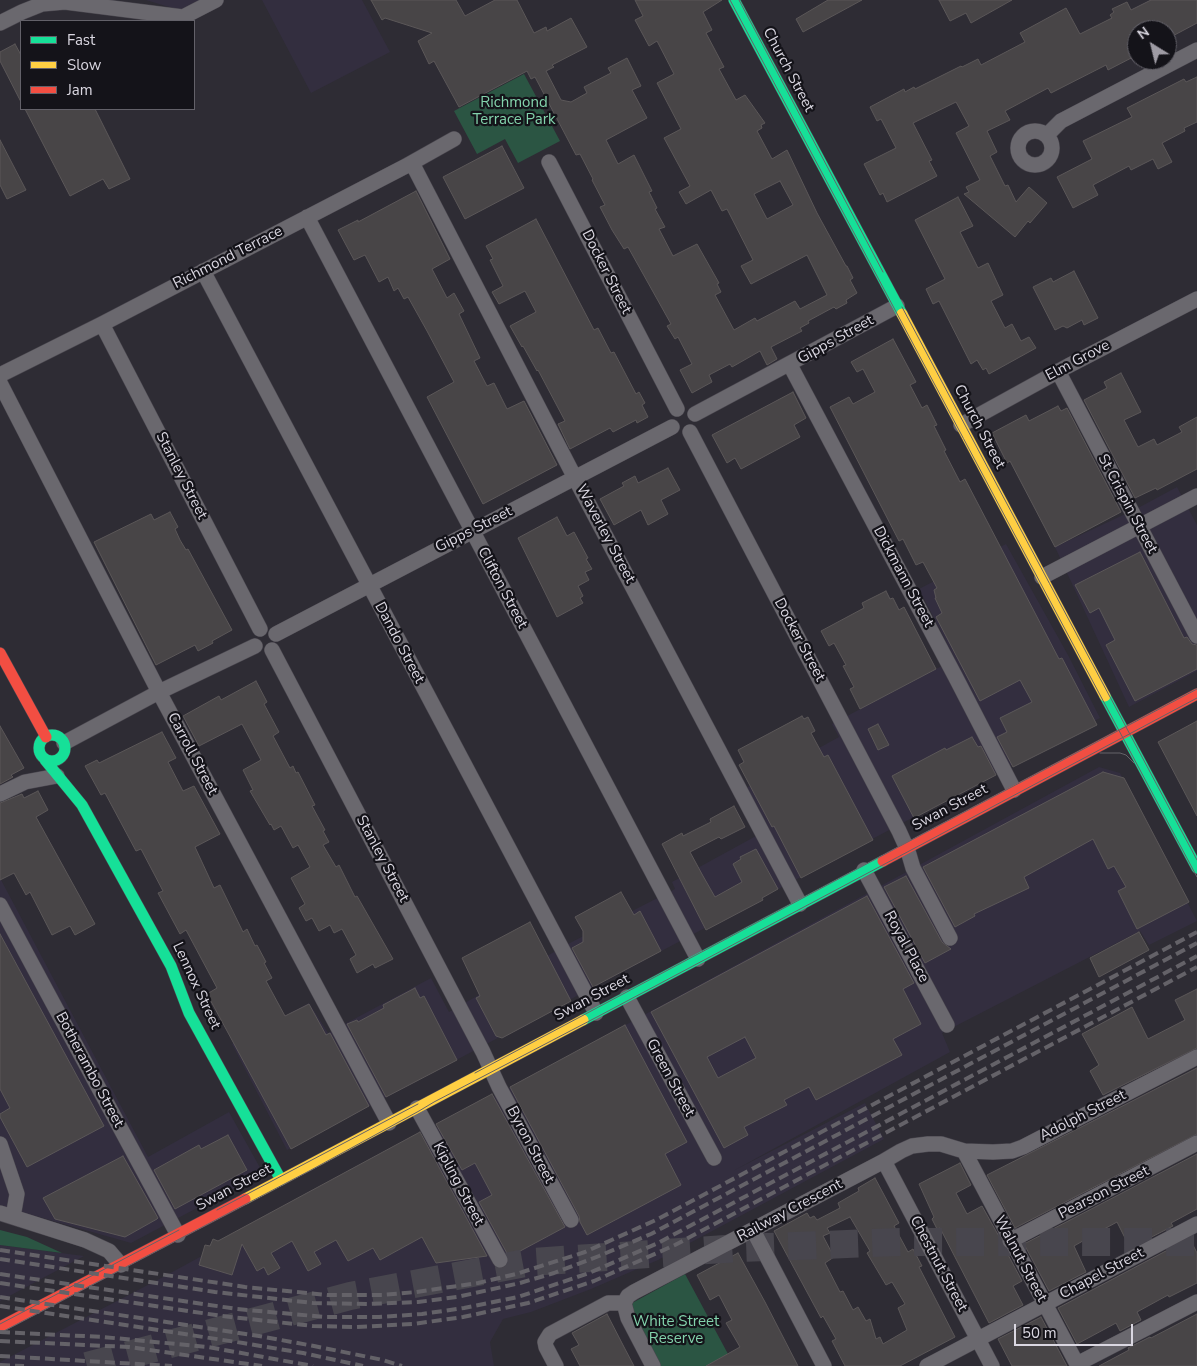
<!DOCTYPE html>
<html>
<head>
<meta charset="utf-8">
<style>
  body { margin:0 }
  #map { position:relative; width:1197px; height:1366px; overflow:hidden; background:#2e2c34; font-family:"Nunito Sans",sans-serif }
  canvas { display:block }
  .legend { position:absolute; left:20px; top:20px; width:175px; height:90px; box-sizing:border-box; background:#141319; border:1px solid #636169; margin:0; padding:6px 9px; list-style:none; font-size:15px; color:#dad7e1 }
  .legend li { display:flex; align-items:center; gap:10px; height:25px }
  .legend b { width:25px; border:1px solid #636169 }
  .north { position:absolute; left:1127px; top:20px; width:50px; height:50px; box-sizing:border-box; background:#141319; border:1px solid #636169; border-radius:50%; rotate:324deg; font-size:14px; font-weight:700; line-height:20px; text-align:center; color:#dad7e1 }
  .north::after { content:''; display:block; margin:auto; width:18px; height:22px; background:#9e9ba4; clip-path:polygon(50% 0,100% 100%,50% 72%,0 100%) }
  .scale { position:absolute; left:1014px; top:1324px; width:119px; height:22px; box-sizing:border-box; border:2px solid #dad7e1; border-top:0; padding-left:6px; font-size:15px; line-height:18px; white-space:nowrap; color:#dad7e1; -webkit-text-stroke:4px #141319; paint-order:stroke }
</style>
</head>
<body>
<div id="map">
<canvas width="1197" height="1366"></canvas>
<ul class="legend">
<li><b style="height:6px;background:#16e098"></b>Fast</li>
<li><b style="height:6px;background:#ffcf43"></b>Slow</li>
<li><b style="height:6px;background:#f24e42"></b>Jam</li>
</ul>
<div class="north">N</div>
<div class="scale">50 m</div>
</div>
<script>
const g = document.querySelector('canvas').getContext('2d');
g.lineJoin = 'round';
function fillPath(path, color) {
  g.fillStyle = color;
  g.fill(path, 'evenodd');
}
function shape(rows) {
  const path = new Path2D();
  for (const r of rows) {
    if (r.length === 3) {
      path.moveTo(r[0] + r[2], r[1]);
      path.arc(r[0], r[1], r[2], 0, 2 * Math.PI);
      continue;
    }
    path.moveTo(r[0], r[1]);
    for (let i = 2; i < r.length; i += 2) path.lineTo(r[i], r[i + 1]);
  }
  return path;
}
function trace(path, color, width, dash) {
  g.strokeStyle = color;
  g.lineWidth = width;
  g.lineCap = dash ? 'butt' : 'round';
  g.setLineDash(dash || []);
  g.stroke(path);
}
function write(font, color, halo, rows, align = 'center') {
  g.font = font + ' "Nunito Sans",sans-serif';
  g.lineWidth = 4.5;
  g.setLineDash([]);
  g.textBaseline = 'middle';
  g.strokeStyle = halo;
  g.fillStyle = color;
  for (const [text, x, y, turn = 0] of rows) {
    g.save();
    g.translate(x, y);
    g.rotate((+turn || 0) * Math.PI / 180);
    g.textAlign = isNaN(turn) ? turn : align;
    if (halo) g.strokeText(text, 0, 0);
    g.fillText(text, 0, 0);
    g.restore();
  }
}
const built = shape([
  [146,0,202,0,182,11],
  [262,0,362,0,390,52,311,93],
  [1177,487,1197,525,1197,671,1129,707,1055,547,1138,508],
  [1006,544,1068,655,1100,718,287,1150,232,1044,309,1003,328,1033,431,978,449,1012,568,944,675,889,672,882,756,836,735,794,839,737,832,724,955,659,919,589],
  [1099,767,1120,773,1197,921,1149,945,1140,931,942,1033,950,1052,733,1171,865,1103,884,1139,658,1260,591,1289,531,1312,503,1319,490,1342,494,1366,0,1366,0,1362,165,1276],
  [0,878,148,1157,229,1112,263,1173,131,1243,0,1206],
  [0,1245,84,1256,0,1301]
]);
const green = shape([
  [524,74,560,141,518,163,505,139,477,154,454,111],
  [0,1230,27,1237,62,1253,0,1245],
  [685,1274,728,1354,706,1366,657,1366,625,1307]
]);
const building = shape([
  [371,0,456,0,465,16,495,0,517,0,534,33,546,27,547,31,571,18,587,47,552,65,554,67,546,71,561,100,571,102,587,93,584,87,611,73,608,68,627,58,641,86,632,90,647,118,606,140,618,164,634,155,652,191,649,192,657,208,655,209,665,227,659,229,673,256,697,244,719,283,717,284,721,292,715,295,734,330,755,318,757,321,795,301,800,309,827,295,807,255,751,284,741,266,753,260,727,209,722,211,711,190,686,204,679,192,690,186,664,138,681,129,657,83,674,74,657,41,649,46,635,20,643,16,635,0,722,0,703,12,712,30,706,33,724,67,719,69,736,100,745,95,765,123,761,125,762,128,757,131,772,159,787,150,817,213,846,266,847,266,853,278,850,280,857,293,846,300,847,303,836,309,834,307,808,321,809,323,800,328,802,331,771,347,777,359,767,365,760,351,732,367,730,364,709,375,712,382,692,393,680,370,692,364,678,337,675,339,667,326,671,324,628,247,624,249,612,230,600,207,605,205,592,180,593,179,580,154,576,155,535,77,531,79,527,71,459,107,434,61,429,64,418,41,432,33,385,18,382,20,371,0],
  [780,181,793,205,767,219,754,194,780,181],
  [828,0,862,0,803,32,796,19,828,0],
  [939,0,1012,0,971,23,966,13,950,21,939,0],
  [1151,0,1197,0,1197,23,1167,39,1167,30,1137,30,1137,55,1108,70,1106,65,1051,93,1048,88,1005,111,1010,120,987,131,997,152,990,156,1005,186,1008,185,1016,202,1029,187,1047,203,1030,223,1028,221,1015,237,964,194,969,192,966,187,980,180,956,133,969,126,956,102,913,123,932,160,929,161,937,176,887,202,883,193,880,195,864,164,896,148,881,119,877,121,870,107,904,89,905,92,914,87,915,89,961,66,962,67,978,59,981,65,1025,42,1020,33,1066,8,1080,34,1112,18,1110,15,1114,12,1112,9,1127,2,1131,10,1151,0],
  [15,44,21,55,21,102,0,61,0,52,15,44],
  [1197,77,1197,122,1184,128,1185,131,1162,143,1172,162,1158,169,1153,159,1131,170,1129,166,1093,185,1098,195,1073,208,1057,177,1092,159,1083,141,1132,117,1127,108,1184,79,1186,82,1197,77],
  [25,109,95,109,130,179,109,189,103,179,70,196,25,109],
  [0,140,26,190,7,199,0,185,0,140],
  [502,146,524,188,465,219,443,177,502,146],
  [416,191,450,259,432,269,447,298,454,293,464,311,459,314,480,358,474,361,487,386,494,383,507,409,524,401,557,465,483,504,427,397,454,382,427,331,408,297,404,299,398,288,394,291,388,277,379,282,365,255,354,260,338,230,358,220,358,222,416,191],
  [958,197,973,226,960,232,978,268,988,263,1003,295,991,301,1005,328,1012,324,1021,341,1029,337,1036,348,989,374,986,368,983,370,977,360,971,364,939,301,933,304,926,289,945,279,915,220,958,197],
  [536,219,594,330,598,328,611,353,614,352,636,394,639,392,645,403,642,405,648,417,637,423,636,420,613,432,610,428,570,449,558,424,565,421,538,370,537,371,523,346,522,347,510,326,536,312,525,291,499,304,492,292,503,286,490,260,493,259,486,246,536,219],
  [1074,271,1098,318,1084,325,1082,320,1067,328,1063,326,1055,330,1033,287,1051,278,1053,282,1074,271],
  [893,339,916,382,910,385,922,408,927,405,937,425,934,426,946,450,944,451,960,482,965,479,1059,659,1062,658,1097,725,1013,767,997,737,1007,732,1000,718,1032,702,1020,680,980,701,936,617,942,613,935,598,936,598,934,590,937,588,923,562,916,565,903,539,899,541,830,407,849,397,853,404,875,392,863,369,857,372,851,362,893,339],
  [1121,373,1141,412,1124,420,1138,447,1154,439,1157,445,1182,432,1179,427,1197,417,1197,469,1157,490,1156,488,1135,498,1084,400,1107,388,1104,382,1121,373],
  [793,392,806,418,794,425,800,437,741,469,735,458,727,463,712,435,793,392],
  [1058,406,1061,411,1067,408,1121,512,1055,547,1010,461,1007,463,992,433,1026,415,1029,421,1058,406],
  [668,468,680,490,661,500,668,514,648,525,641,510,614,525,600,499,624,486,622,483,635,476,638,483,668,468],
  [170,512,178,527,175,529,180,540,186,550,188,549,232,630,212,641,213,643,198,651,195,645,156,665,94,542,151,514,154,520,170,512],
  [557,517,567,536,574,532,588,558,586,559,592,569,585,572,589,580,578,586,583,596,580,598,583,603,557,617,518,538,557,517],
  [1140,552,1184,638,1187,637,1192,644,1197,645,1197,669,1135,701,1106,645,1115,640,1099,608,1090,613,1075,585,1140,552],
  [886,591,890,599,893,598,899,610,904,607,936,669,860,709,850,689,854,687,843,666,846,665,834,643,829,646,821,631,864,608,862,603,886,591],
  [256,681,267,702,264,704,279,732,273,736,290,768,293,766,296,773,298,772,315,805,312,806,325,830,323,831,329,842,323,845,336,867,339,865,355,897,357,896,393,959,375,968,373,964,357,973,350,959,356,955,342,929,334,933,330,925,319,931,312,918,306,921,299,908,305,904,291,878,310,867,298,845,293,848,281,826,274,830,271,824,270,825,250,791,253,790,243,770,261,760,242,724,199,746,183,716,219,696,221,700,256,681],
  [802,716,804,719,808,717,815,731,811,733,824,757,828,755,873,840,801,878,774,826,772,827,739,765,744,762,738,750,802,716],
  [1197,721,1197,816,1158,742,1197,721],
  [878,724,889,745,878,750,868,729,878,724],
  [0,726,24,768,11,775,13,777,0,784,0,726],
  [162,732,176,758,168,762,183,791,194,786,220,834,195,847,214,888,220,885,243,932,247,929,255,946,257,945,266,962,264,963,272,978,266,981,285,1016,309,1004,326,1035,330,1033,369,1106,291,1149,207,994,217,988,186,930,180,934,158,893,163,891,141,849,136,851,105,793,101,795,85,766,97,760,99,763,162,732],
  [972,737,978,747,981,746,996,775,914,818,892,776,945,748,946,750,972,737],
  [1103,772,1124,778,1189,902,1137,929,1118,891,1126,887,1114,866,1108,869,1093,839,1024,877,1029,888,974,914,975,916,955,927,923,867,1103,772],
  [38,791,48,810,36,817,95,924,75,935,70,926,52,935,30,892,26,895,14,873,0,880,0,803,22,794,24,798,38,791],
  [734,806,745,827,721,839,719,837,690,852,703,876,715,897,742,882,733,864,741,859,740,857,756,849,778,889,762,898,763,900,706,930,662,844,682,833,683,836,711,822,710,819,734,806],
  [906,876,942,942,951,949,925,963,884,887,906,876],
  [621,892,634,915,640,911,661,951,593,987,572,948,583,942,583,931,575,917,621,892],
  [867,896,914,983,903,989,921,1024,893,1039,902,1055,816,1100,809,1087,784,1100,787,1105,744,1127,748,1135,724,1148,651,1012,867,896],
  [745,1037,756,1058,718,1078,707,1057,745,1037],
  [530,922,571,1001,502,1038,496,1036,476,998,480,996,462,958,530,922],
  [1139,932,1149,950,1099,977,1090,958,1139,932],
  [0,934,104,1126,27,1167,0,1117,0,1114,10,1108,0,1089,0,934],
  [415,988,420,998,424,996,457,1060,386,1097,347,1024,357,1020,358,1022,384,1008,383,1005,415,988],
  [1197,989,1197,1048,1103,1095,1090,1071,1099,1065,1082,1034,1132,1007,1148,1039,1185,1020,1175,1000,1197,989],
  [625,1025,687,1142,665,1154,681,1185,587,1235,580,1222,579,1216,510,1087,625,1025],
  [1197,1068,1197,1134,1015,1228,987,1175,1197,1068],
  [492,1094,565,1227,509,1257,479,1202,492,1195,475,1163,462,1170,436,1124,492,1094],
  [420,1132,487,1256,436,1263,422,1237,380,1260,373,1248,348,1261,336,1240,314,1252,321,1264,308,1271,292,1241,271,1253,280,1268,268,1275,264,1267,257,1271,242,1244,232,1275,199,1265,205,1245,210,1246,213,1239,218,1241,420,1132],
  [228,1135,247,1170,175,1209,154,1170,199,1145,201,1149,228,1135],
  [1197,1154,1197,1209,1171,1223,1173,1226,1130,1248,1117,1222,1095,1234,1074,1246,1086,1272,1049,1291,1024,1244,1197,1154],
  [123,1156,158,1218,157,1219,125,1237,55,1219,43,1198,123,1156],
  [960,1163,971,1185,956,1193,967,1214,982,1206,1001,1240,1002,1246,1005,1249,1022,1281,1013,1286,1023,1305,989,1323,940,1228,937,1229,932,1219,934,1217,919,1184,960,1163],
  [875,1178,899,1223,894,1226,908,1252,913,1249,922,1266,919,1267,955,1337,900,1366,845,1366,832,1341,836,1339,823,1316,821,1318,774,1231,807,1213,810,1218,814,1216,817,1220,840,1208,838,1203,859,1191,858,1188,875,1178],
  [850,1217,870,1251,867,1253,886,1285,892,1282,905,1304,898,1308,907,1330,883,1344,880,1337,876,1339,870,1319,866,1321,858,1307,853,1310,843,1291,840,1292,825,1263,834,1257,823,1236,830,1233,827,1228,850,1217],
  [1181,1243,1185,1249,1193,1245,1197,1253,1197,1283,1169,1297,1168,1295,1137,1312,1141,1320,1120,1331,1116,1323,1077,1344,1058,1308,1181,1243],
  [738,1253,765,1302,798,1366,706,1366,740,1347,726,1323,732,1320,719,1295,710,1300,697,1275,738,1253],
  [607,1314,624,1347,634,1366,580,1366,571,1349,579,1345,572,1333,607,1314],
  [1197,1314,1197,1366,1099,1366,1129,1350,1128,1348,1150,1337,1151,1338,1197,1314],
  [1041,1317,1067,1366,1012,1366,998,1339,1041,1317]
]);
const highwayTunnel = shape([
  [87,1366,350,1296,531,1262,740,1248,901,1242,1197,1242]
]);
const street = shape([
  [0,23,22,12,42,4,65,2,183,17,216,0],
  [1035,148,17],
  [1047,135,1061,121,1197,50],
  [549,162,677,409],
  [412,163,575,478,800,904],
  [307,217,698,959],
  [203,271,596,1013],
  [102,324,260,629],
  [790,365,955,676,1014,790],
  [1058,371,1197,636],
  [0,375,102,324,406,166,454,139],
  [0,383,159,692,389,1123],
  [695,414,897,306],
  [961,425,1068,366,1197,299],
  [690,432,899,831,908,851,913,868,950,938],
  [1042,577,1197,496],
  [276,634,672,427],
  [272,650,483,1052,499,1087,571,1220],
  [64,743,159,692,255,646],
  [0,794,25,782,57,776],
  [864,870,947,1025],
  [0,905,178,1235],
  [627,997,714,1158],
  [417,1108,500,1260],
  [0,1144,17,1194,13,1217],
  [964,1151,1078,1366],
  [884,1161,992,1366],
  [0,1213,85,1240,109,1251,121,1265],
  [753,1230,824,1366],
  [1010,1241,1197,1143],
  [624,1303,628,1296,634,1292,884,1161,901,1151,912,1146,928,1144,941,1144,964,1151,993,1152,1012,1151,1023,1147,1197,1057],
  [624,1303,628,1318,653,1366],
  [1077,1364,1197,1302],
  [556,1366,546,1347,545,1342,550,1334,608,1303,624,1303],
  [927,1366,1197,1224]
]);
const fast = shape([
  [734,0,902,314],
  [1105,696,1197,868],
  [52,748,13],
  [45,760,82,805,171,966,189,1013,281,1180],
  [583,1020,883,861]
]);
const slow = shape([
  [902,314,1105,696],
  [245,1199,583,1020]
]);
const jam = shape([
  [0,653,46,737],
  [883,861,1197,694],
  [0,1327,245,1199]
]);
const tram = shape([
  [730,0,1197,877],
  [739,0,883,272],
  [902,307,1197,860],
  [1100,753,1120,753,1126,755,1134,763],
  [475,1073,904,844,1197,689],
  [217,1210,418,1104],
  [0,1324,179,1230],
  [0,1333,311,1170,419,1111,434,1102,597,1017,1197,698]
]);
const rail = shape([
  [0,1250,245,1287,327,1295,382,1295,416,1292,478,1283,516,1274,585,1252,658,1219,1197,932],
  [0,1259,215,1292,313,1303,367,1304,418,1302,457,1297,520,1283,554,1273,599,1256,651,1234,1197,943],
  [0,1274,237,1309,325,1317,379,1317,422,1314,464,1308,518,1297,589,1273,656,1244,1197,956],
  [0,1283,222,1316,313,1326,356,1327,413,1324,463,1317,528,1303,594,1281,675,1245,1197,967],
  [0,1297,259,1336,314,1346,383,1360,402,1366],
  [0,1306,243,1343,303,1353,363,1366],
  [0,1332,103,1337,208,1347,313,1366],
  [0,1341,129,1347,262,1366],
  [0,1356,172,1366],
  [0,1365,24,1366]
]);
const streetNames = [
  ["Church Street",788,70,62],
  ["Richmond Terrace",228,258,-27],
  ["Docker Street",606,272,63],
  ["Gipps Street",836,340,-29],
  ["Elm Grove",1078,361,-28],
  ["Church Street",979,427,62],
  ["Stanley Street",181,476,63],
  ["St Crispin Street",1127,504,62],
  ["Gipps Street",474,530,-27],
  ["Waverley Street",605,534,62],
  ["Dickmann Street",903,577,62],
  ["Clifton Street",502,588,62],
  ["Docker Street",799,640,62],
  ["Dando Street",399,643,62],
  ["Carroll Street",192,754,62],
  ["Swan Street",950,808,-28],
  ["Stanley Street",382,859,62],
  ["Royal Place",906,947,62],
  ["Lennox Street",196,986,65],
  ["Swan Street",592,998,-28],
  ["Botherambo Street",89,1070,62],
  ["Green Street",670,1078,62],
  ["Adolph Street",1083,1116,-27],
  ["Byron Street",530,1145,62],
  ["Kipling Street",458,1184,62],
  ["Swan Street",234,1188,-28],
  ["Pearson Street",1104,1193,-27],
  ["Railway Crescent",790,1211,-28],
  ["Walnut Street",1020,1259,62],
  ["Chestnut Street",938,1264,62],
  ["Chapel Street",1102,1274,-28]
];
const parkNames = [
  ["Richmond",514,103],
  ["Terrace Park",514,120],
  ["White Street",676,1322],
  ["Reserve",676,1339]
];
fillPath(built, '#332e3f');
fillPath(green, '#2b5543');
fillPath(building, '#484547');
trace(building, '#5b5758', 1);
trace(highwayTunnel, '#48464e', 28, [28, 14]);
trace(street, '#4a474f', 16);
trace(fast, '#4a474f', 12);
trace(slow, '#4a474f', 12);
trace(jam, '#4a474f', 12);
trace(street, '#6a686e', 15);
trace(fast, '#16e098', 11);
trace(slow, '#ffcf43', 11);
trace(jam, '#f24e42', 11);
trace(tram, '#646268', 1);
trace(rail, '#646268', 4, [10, 5]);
write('15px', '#dad7e1', '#141319', streetNames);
write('15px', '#83d3ac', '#141319', parkNames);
</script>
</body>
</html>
